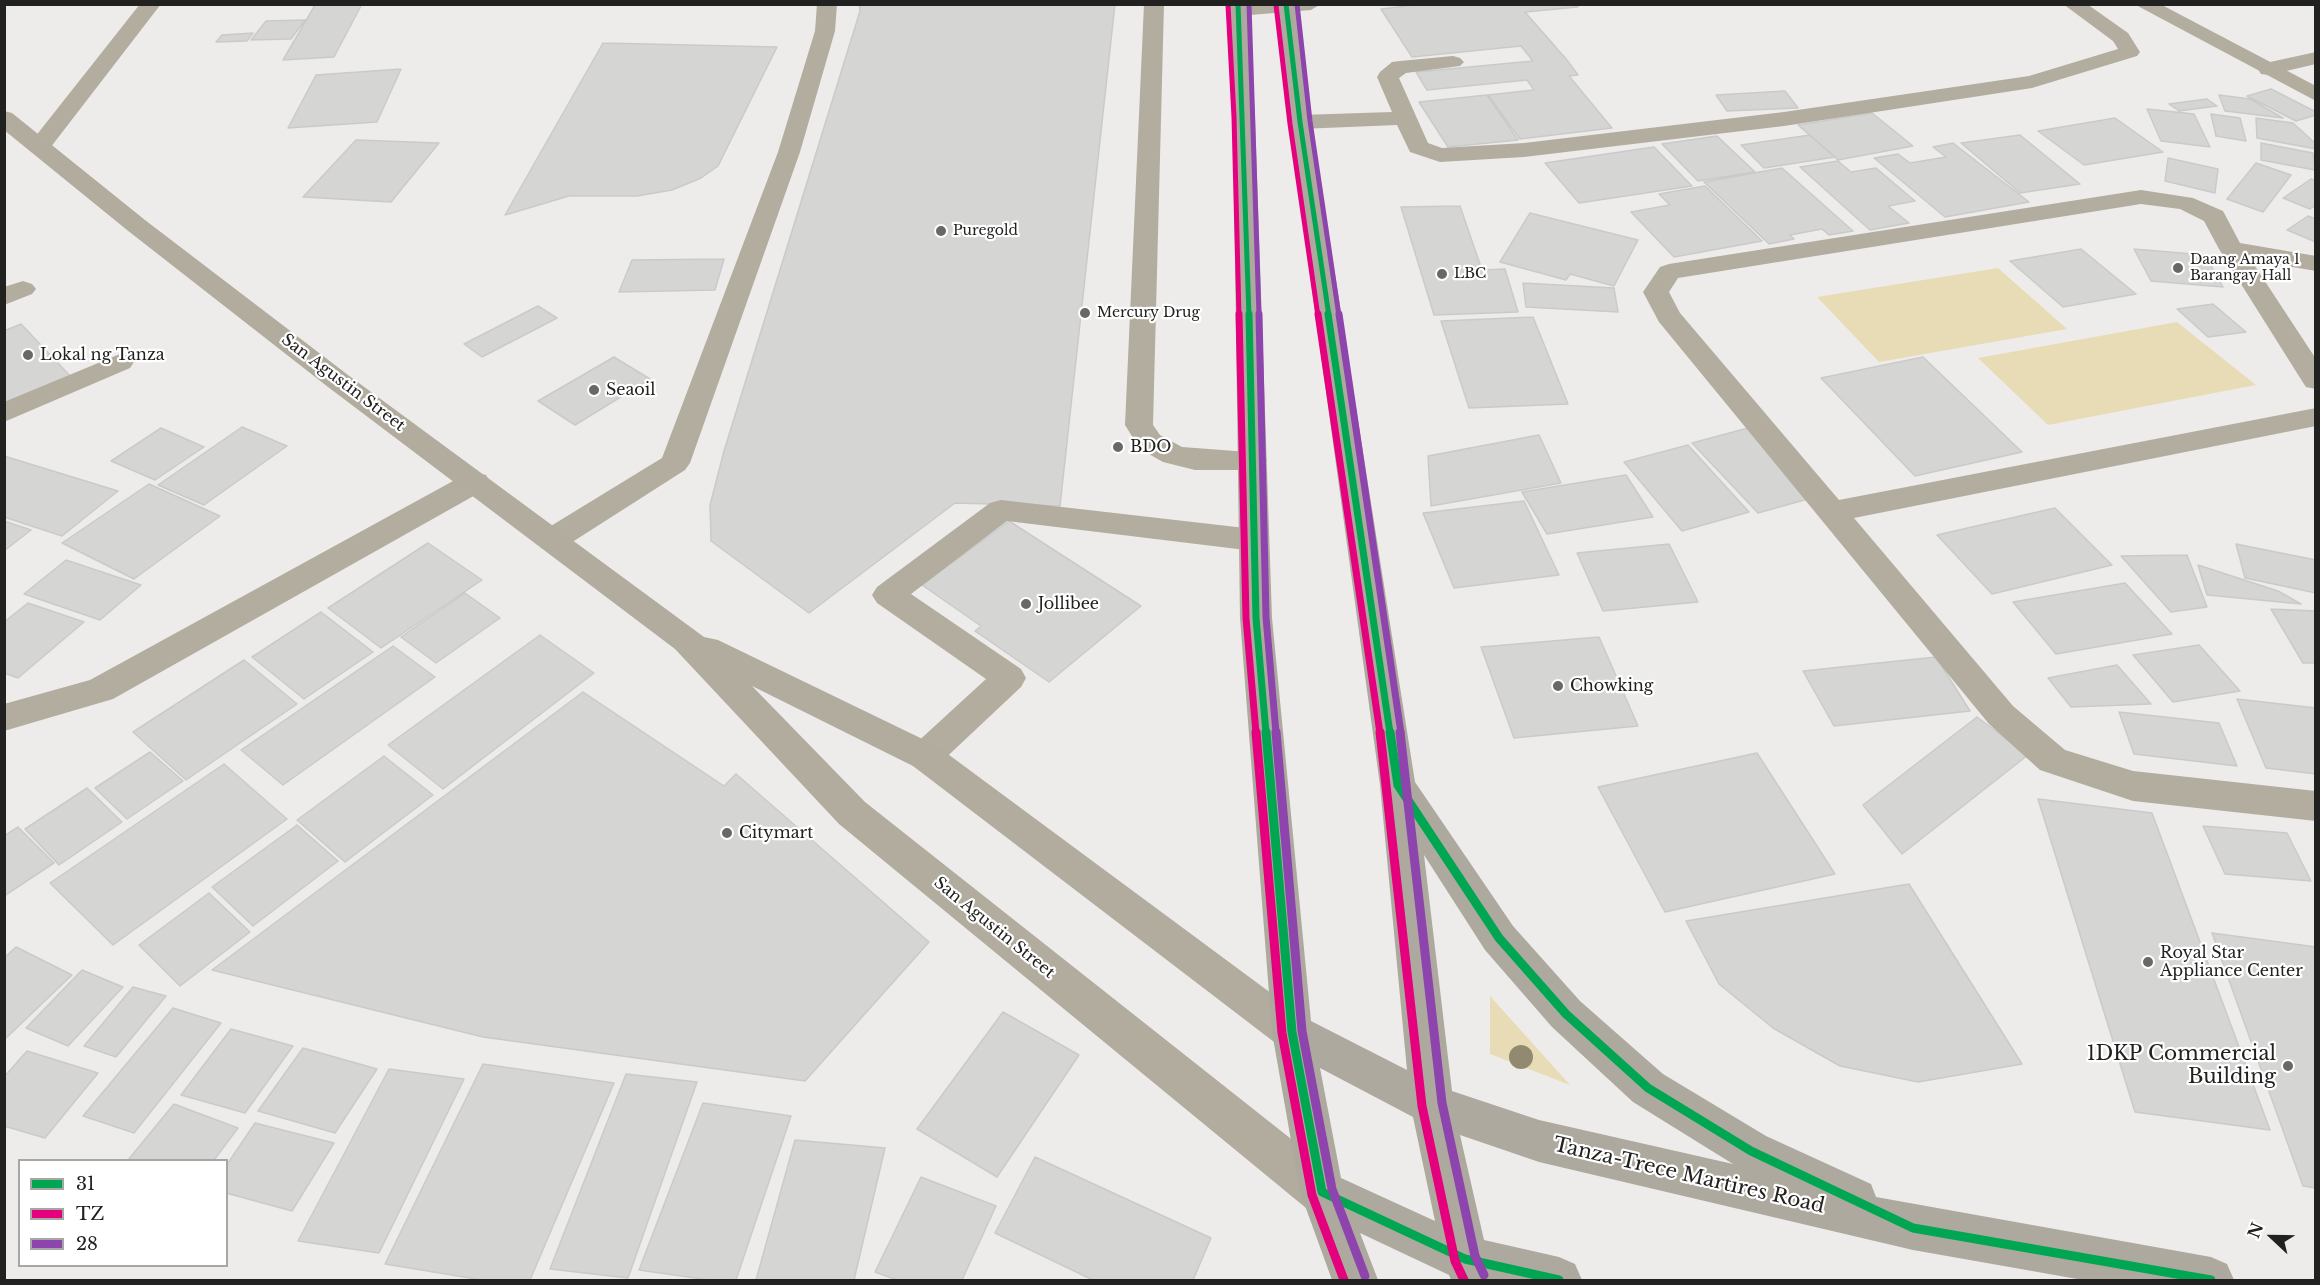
<!DOCTYPE html>
<html>
<head>
<meta charset="utf-8">
<style>
  body { margin:0 }
  #map { position:relative; width:2320px; height:1285px; overflow:hidden; background:#eeecea; font-family:"Libre Baskerville",serif }
  canvas { display:block }
  .frame { position:absolute; inset:0; border:6px solid #21211f; pointer-events:none }
  .legend { position:absolute; left:18px; top:1159px; width:210px; height:108px; box-sizing:border-box; background:#fff; border:2px solid #a6a6a5; margin:0; padding:8px 10px; list-style:none; font-size:18px; color:#21211f }
  .legend li { display:flex; align-items:center; gap:12px; height:30px }
  .legend b { width:30px; border:2px solid #a6a6a5 }
  .north { position:absolute; left:2242px; top:1207px; width:60px; height:60px; -webkit-text-stroke:4px #fff; paint-order:stroke; rotate:292deg; font-size:16px; font-weight:700; line-height:24px; text-align:center; color:#21211f }
  .north::after { content:''; display:block; margin:auto; width:21px; height:27px; background:#21211f; clip-path:polygon(50% 0,100% 100%,50% 72%,0 100%) }
</style>
</head>
<body>
<div id="map">
<canvas width="2320" height="1285"></canvas>
<div class="frame"></div>
<ul class="legend">
<li><b style="height:8px;background:#00a651"></b>31</li>
<li><b style="height:8px;background:#e5007d"></b>TZ</li>
<li><b style="height:8px;background:#8e44ad"></b>28</li>
</ul>
<div class="north">N</div>
</div>
<script>
const g = document.querySelector('canvas').getContext('2d');
g.lineJoin = 'round';
function fillPath(path, color) {
  g.fillStyle = color;
  g.fill(path, 'evenodd');
}
function shape(rows) {
  const path = new Path2D();
  for (const r of rows) {
    path.moveTo(r[0], r[1]);
    for (let i = 2; i < r.length; i += 2) path.lineTo(r[i], r[i + 1]);
  }
  return path;
}
function trace(path, color, width, dash) {
  g.strokeStyle = color;
  g.lineWidth = width;
  g.lineCap = dash ? 'butt' : 'round';
  g.setLineDash(dash || []);
  g.stroke(path);
}
function write(font, color, halo, rows, align = 'center') {
  g.font = font + ' "Libre Baskerville",serif';
  g.lineWidth = 4.5;
  g.setLineDash([]);
  g.textBaseline = 'middle';
  g.strokeStyle = halo;
  g.fillStyle = color;
  for (const [text, x, y, turn = 0] of rows) {
    g.save();
    g.translate(x, y);
    g.rotate((+turn || 0) * Math.PI / 180);
    g.textAlign = isNaN(turn) ? turn : align;
    if (halo) g.strokeText(text, 0, 0);
    g.fillText(text, 0, 0);
    g.restore();
  }
}
const green = shape([
  [1998,268,2067,329,1879,362,1817,297],
  [2177,322,2256,385,2048,425,1978,358],
  [1490,996,1570,1085,1490,1054]
]);
const building = shape([
  [362,4,334,57,283,60,315,5,362,4],
  [859,4,1115,4,1060,506,955,503,809,613,711,541,710,505,724,451,860,11,859,4],
  [1424,4,1576,4,1578,7,1525,12,1567,60,1578,75,1569,76,1612,128,1520,139,1488,95,1534,90,1527,80,1427,90,1416,72,1533,61,1521,46,1412,57,1381,9,1424,4],
  [305,20,291,39,251,40,266,21,305,20],
  [253,33,247,41,216,42,222,35,253,33],
  [603,43,777,47,718,166,701,178,672,190,637,196,569,196,505,215,603,43],
  [401,69,377,122,288,128,316,75,401,69],
  [2271,89,2316,112,2316,115,2296,121,2247,96,2271,89],
  [1785,91,1798,108,1727,111,1716,95,1785,91],
  [1487,95,1518,140,1448,147,1419,102,1487,95],
  [2219,95,2250,99,2283,118,2225,111,2219,95],
  [2207,99,2217,106,2179,111,2169,104,2207,99],
  [2147,109,2194,114,2210,147,2161,141,2147,109],
  [1872,113,1913,146,1838,160,1798,125,1872,113],
  [2211,114,2240,118,2246,141,2216,136,2211,114],
  [2115,118,2163,152,2084,165,2038,131,2115,118],
  [2256,118,2293,123,2316,144,2316,149,2257,138,2256,118],
  [1810,135,1835,157,1764,168,1741,145,1810,135],
  [2020,135,2080,184,2020,193,1961,143,2020,135],
  [1717,136,1755,172,1698,181,1662,144,1717,136],
  [356,140,439,143,391,202,303,197,356,140],
  [1953,143,2029,202,1945,217,1874,158,1898,154,1910,163,1946,157,1933,147,1953,143],
  [2261,143,2313,153,2315,170,2261,160,2261,143],
  [1654,147,1692,186,1579,203,1545,163,1654,147],
  [2168,158,2218,169,2215,193,2165,181,2168,158],
  [1838,161,1851,172,1876,168,1915,201,1888,206,1909,223,1870,230,1800,167,1838,161],
  [2256,163,2291,175,2263,212,2227,199,2256,163],
  [1782,168,1853,231,1829,235,1822,229,1790,235,1794,239,1769,244,1704,182,1782,168],
  [2311,179,2316,181,2316,205,2310,209,2283,198,2311,179],
  [1705,186,1762,241,1674,257,1631,212,1670,205,1659,194,1705,186],
  [1460,206,1482,270,1505,269,1518,312,1434,315,1401,207,1460,206],
  [1530,213,1638,240,1614,286,1570,274,1566,280,1500,262,1530,213],
  [2308,216,2316,219,2316,242,2287,230,2308,216],
  [2081,249,2136,294,2063,307,2010,261,2081,249],
  [2134,249,2205,255,2223,287,2151,281,2134,249],
  [724,259,715,290,619,292,632,260,724,259],
  [1523,283,1614,288,1618,312,1526,307,1523,283],
  [2213,304,2246,332,2208,337,2177,309,2213,304],
  [538,306,557,318,482,357,464,344,538,306],
  [1533,317,1568,404,1469,408,1441,321,1533,317],
  [21,324,74,380,4,411,4,331,21,324],
  [614,357,650,379,575,425,538,401,614,357],
  [1923,357,2022,452,1915,476,1821,378,1923,357],
  [242,427,287,446,204,505,158,485,242,427],
  [161,428,204,447,155,480,111,461,161,428],
  [1748,428,1815,497,1758,513,1692,443,1748,428],
  [1539,435,1561,483,1431,506,1428,456,1539,435],
  [1688,445,1749,512,1682,531,1624,462,1688,445],
  [4,456,118,491,62,536,4,517,4,456],
  [1626,475,1653,517,1547,534,1522,492,1626,475],
  [149,484,220,516,134,579,62,543,149,484],
  [1524,501,1559,575,1454,588,1423,513,1524,501],
  [2055,508,2112,565,1992,594,1937,535,2055,508],
  [4,521,31,530,4,551,4,521],
  [1009,521,1141,606,1049,682,975,631,981,626,922,585,1009,521],
  [428,543,482,580,381,648,328,608,428,543],
  [1669,544,1698,602,1603,611,1577,553,1669,544],
  [2236,544,2316,560,2316,593,2245,578,2236,544],
  [2187,555,2207,607,2171,612,2121,556,2187,555],
  [66,560,141,585,100,620,24,594,66,560],
  [2198,565,2278,591,2301,604,2207,595,2198,565],
  [2125,583,2172,634,2056,654,2013,602,2125,583],
  [465,593,500,618,436,663,401,637,465,593],
  [28,603,84,622,18,678,4,673,4,622,28,603],
  [2271,609,2316,611,2316,663,2303,663,2271,609],
  [321,612,373,652,304,699,252,657,321,612],
  [540,635,594,673,443,789,388,745,540,635],
  [1599,637,1638,726,1514,738,1481,647,1599,637],
  [2199,645,2240,691,2173,702,2133,655,2199,645],
  [393,646,435,677,283,785,241,750,393,646],
  [1936,657,1970,711,1834,726,1803,671,1936,657],
  [244,660,297,704,186,780,133,732,244,660],
  [2117,665,2151,704,2071,707,2048,678,2117,665],
  [583,692,724,786,736,774,929,942,805,1081,483,1037,212,970,583,692],
  [2237,699,2316,708,2316,774,2266,768,2237,699],
  [2119,712,2219,723,2237,766,2134,754,2119,712],
  [1977,717,2028,755,1902,854,1863,805,1977,717],
  [150,752,183,781,127,819,95,788,150,752],
  [1757,753,1835,874,1665,912,1598,787,1757,753],
  [384,756,433,795,345,862,297,820,384,756],
  [224,764,287,819,113,945,50,883,224,764],
  [87,788,122,822,59,865,25,829,87,788],
  [2038,799,2152,813,2270,1130,2135,1112,2038,799],
  [297,825,338,861,253,926,212,887,297,825],
  [2203,826,2287,833,2311,881,2225,874,2203,826],
  [18,827,54,863,4,896,4,836,18,827],
  [1909,884,2022,1064,1918,1082,1840,1066,1773,1028,1719,984,1686,921,1909,884],
  [209,893,250,932,180,986,139,945,209,893],
  [2212,933,2316,947,2316,1188,2303,1186,2212,933],
  [16,947,72,975,4,1040,4,958,16,947],
  [82,970,123,987,68,1046,26,1028,82,970],
  [133,987,166,996,116,1057,84,1046,133,987],
  [173,1008,221,1023,134,1133,83,1116,173,1008],
  [1003,1012,1079,1055,997,1177,917,1129,1003,1012],
  [231,1029,293,1046,245,1113,181,1095,231,1029],
  [303,1048,377,1069,335,1133,258,1111,303,1048],
  [27,1051,98,1073,45,1138,4,1126,4,1077,27,1051],
  [483,1064,614,1083,530,1280,482,1280,385,1264,483,1064],
  [389,1069,464,1079,379,1253,298,1241,389,1069],
  [626,1074,697,1082,628,1278,550,1269,626,1074],
  [703,1103,791,1116,736,1280,709,1280,639,1270,703,1103],
  [174,1104,238,1128,214,1160,128,1160,174,1104],
  [255,1123,334,1143,292,1211,226,1193,226,1166,255,1123],
  [795,1140,885,1148,854,1280,756,1280,795,1140],
  [1035,1157,1211,1238,1193,1280,1093,1280,995,1233,1035,1157],
  [921,1177,996,1206,962,1280,897,1280,875,1272,921,1177]
]);
const service = shape([
  [817,4,837,4,835,31,800,152,690,463,685,470,563,548,552,551,541,548,537,540,541,532,662,458,778,152,815,31,817,4],
  [1144,4,1164,4,1153,425,1160,435,1182,447,1262,453,1267,460,1262,467,1252,470,1195,470,1163,462,1140,449,1125,425,1144,4],
  [2063,4,2087,4,2128,33,2140,52,2137,56,2032,88,1784,126,1524,157,1440,162,1410,152,1397,125,1300,129,1292,127,1289,122,1292,117,1300,115,1392,112,1377,77,1380,72,1392,62,1400,61,1453,56,1460,58,1464,62,1460,66,1406,73,1399,78,1428,143,1442,148,1524,143,1784,112,2029,76,2118,49,2113,41,2063,4],
  [2316,52,2316,64,2269,75,2261,74,2258,69,2261,64,2316,52],
  [23,281,32,284,36,289,32,294,4,305,4,287,23,281],
  [120,354,130,356,134,362,130,368,4,422,4,402,120,354],
  [1001,500,1254,529,1265,532,1269,540,1265,548,1254,551,1007,521,911,594,1021,669,1026,678,1021,687,937,766,925,770,913,766,907,756,913,746,986,679,877,603,872,595,877,587,990,503,1001,500]
]);
const minor = shape([
  [140,4,161,4,47,152,31,152,28,147,31,142,140,4],
  [1236,4,1321,4,1311,10,1238,16,1231,14,1228,10,1236,4],
  [2134,4,2160,4,2316,86,2316,101,2134,4],
  [2141,190,2193,198,2223,211,2240,243,2316,256,2316,271,2251,260,2316,359,2316,389,2306,387,2302,381,2219,249,2204,221,2180,209,2141,204,1678,278,1669,292,1680,313,1839,500,2316,408,2316,426,1854,518,2013,706,2065,750,2133,771,2316,791,2316,821,2133,801,2040,770,1989,724,1659,322,1643,292,1660,267,1669,264,2141,190],
  [475,472,486,475,490,482,486,489,113,699,4,731,4,704,90,680,464,475,475,472]
]);
const secondary = shape([
  [4,111,12,113,145,220,348,375,704,637,718,640,937,746,1306,1019,1312,1032,1306,1045,1292,1051,1278,1045,913,766,752,686,865,802,1338,1176,1344,1192,1338,1208,1322,1214,1306,1208,839,824,675,649,328,387,127,230,4,130,4,111]
]);
const primary = shape([
  [1228,4,1248,4,1255,117,1272,618,1311,1021,1407,1070,1380,785,1289,122,1276,4,1296,4,1311,122,1415,782,1513,926,1580,1001,1663,1074,1766,1136,1871,1184,1876,1197,2211,1257,2227,1264,2234,1280,2083,1280,1913,1250,1539,1162,1460,1135,1484,1240,1559,1257,1575,1264,1582,1280,1451,1280,1449,1275,1360,1233,1378,1280,1332,1280,1300,1192,1272,1032,1240,618,1233,117,1228,4],
  [1424,855,1485,950,1552,1027,1633,1102,1733,1164,1539,1120,1452,1091,1424,855],
  [1320,1068,1413,1117,1435,1221,1341,1178,1320,1068]
]);
const bus1Far2 = shape([
  [1238,4,1249,316],
  [1286,4,1300,122,1329,316]
]);
const bus1Far1 = shape([
  [1249,314,1256,618,1266,733],
  [1328,314,1390,733]
]);
const bus1 = shape([
  [1266,732,1292,1032,1322,1192,1465,1259,1559,1280],
  [1390,732,1398,785,1499,938,1566,1014,1648,1088,1751,1151,1913,1228,2211,1280]
]);
const bus2Far2 = shape([
  [1228,5,1234,117,1239,316],
  [1276,5,1290,124,1318,316]
]);
const bus2Far1 = shape([
  [1239,314,1246,618,1256,733],
  [1318,314,1380,733]
]);
const bus2 = shape([
  [1256,732,1282,1033,1312,1195,1344,1280],
  [1380,732,1422,1106,1455,1261,1464,1280]
]);
const bus3Far2 = shape([
  [1249,4,1259,316],
  [1297,4,1310,121,1339,316]
]);
const bus3Far1 = shape([
  [1259,314,1266,617,1276,733],
  [1339,314,1401,733]
]);
const bus3 = shape([
  [1276,732,1302,1031,1332,1189,1365,1276],
  [1400,732,1442,1103,1475,1256,1484,1275]
]);
const trees = [
  [1521,1057]
];
const markers = [
  [941,231,6,"#696866"],
  [2178,268,6,"#696866"],
  [1442,274,6,"#696866"],
  [1085,313,6,"#696866"],
  [28,355,6,"#696866"],
  [594,390,6,"#696866"],
  [1118,447,6,"#696866"],
  [1026,604,6,"#696866"],
  [1558,686,6,"#696866"],
  [727,833,6,"#696866"],
  [2148,962,6,"#696866"],
  [2288,1066,6,"#696866"]
];
const farPoinames = [
  ["Puregold",953,231],
  ["Daang Amaya 1",2190,260],
  ["Barangay Hall",2190,276],
  ["LBC",1454,274],
  ["Mercury Drug",1097,313]
];
const poiNames = [
  ["Lokal ng Tanza",40,355],
  ["Seaoil",606,390],
  ["BDO",1130,447],
  ["Jollibee",1038,604],
  ["Chowking",1570,686],
  ["Citymart",739,833],
  ["Royal Star",2160,953],
  ["Appliance Center",2160,971]
];
const streetNames = [
  ["San Agustin Street",343,383,37],
  ["San Agustin Street",994,928,39]
];
const nearPoinames = [
  ["1DKP Commercial",2276,1054],
  ["Building",2276,1077]
];
const nearStreetnames = [
  ["Tanza-Trece Martires Road",1689,1176,13]
];
fillPath(green, '#e8dcb7');
fillPath(building, '#d5d5d4');
trace(building, '#cbcacb', 1.5);
fillPath(service, '#b2ad9f');
fillPath(minor, '#b2ad9f');
fillPath(secondary, '#b2ac9f');
fillPath(primary, '#ada99e');
trace(bus1Far2, '#00a651', 5);
trace(bus1Far1, '#00a651', 7);
trace(bus1, '#00a651', 9);
trace(bus2Far2, '#e5007d', 5);
trace(bus2Far1, '#e5007d', 7);
trace(bus2, '#e5007d', 9);
trace(bus3Far2, '#8e44ad', 5);
trace(bus3Far1, '#8e44ad', 7);
trace(bus3, '#8e44ad', 9);
g.fillStyle = '#928a70';
for (const [x, y] of trees) {
  g.beginPath();
  g.arc(x, y, 12, 0, 2 * Math.PI);
  g.fill();
}
for (const [x, y, r, color] of markers) {
  const dot = new Path2D();
  dot.arc(x, y, r, 0, 2 * Math.PI);
  g.fillStyle = color;
  g.fill(dot);
  trace(dot, '#fff', 2);
}
write('14px', '#21211f', '#fff', farPoinames, 'left');
write('16px', '#21211f', '#fff', poiNames, 'left');
write('16px', '#21211f', '#fff', streetNames);
write('20px', '#21211f', '#fff', nearPoinames, 'right');
write('20px', '#21211f', '#fff', nearStreetnames);
</script>
</body>
</html>
